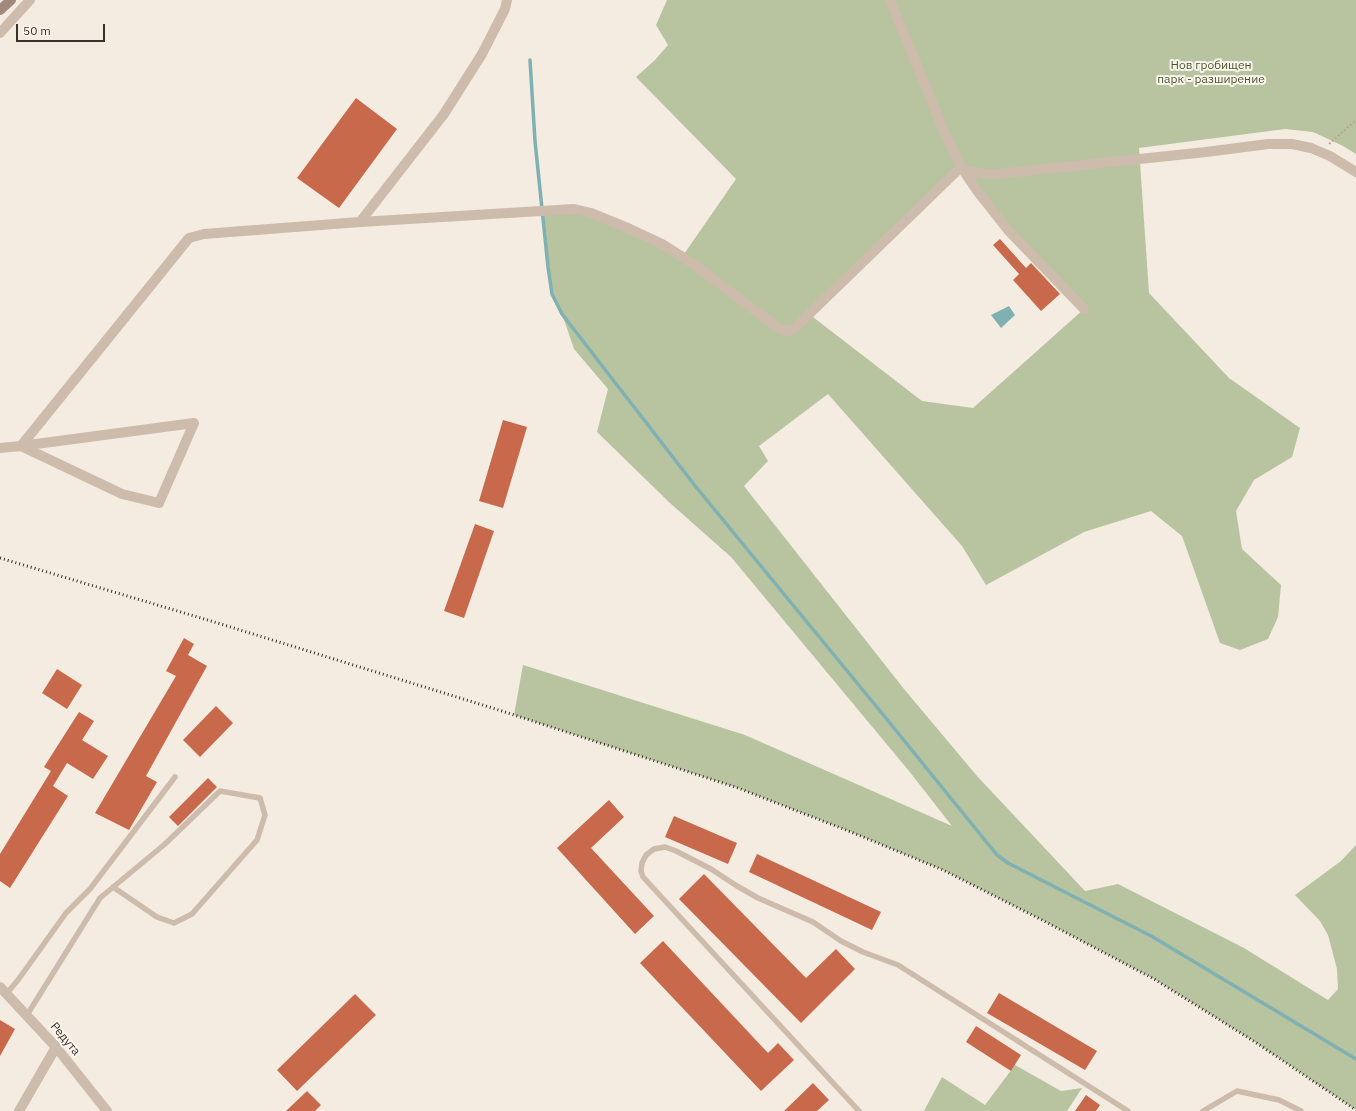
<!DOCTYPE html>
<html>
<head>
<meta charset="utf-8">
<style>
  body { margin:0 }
  #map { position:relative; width:1356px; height:1111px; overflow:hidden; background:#f4ebe1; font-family:"IBM Plex Sans",sans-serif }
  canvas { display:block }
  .scale { position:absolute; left:16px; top:24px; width:89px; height:18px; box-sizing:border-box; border:2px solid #3b302b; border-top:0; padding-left:5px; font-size:12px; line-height:14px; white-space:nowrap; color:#3b302b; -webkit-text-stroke:3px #fbf5ee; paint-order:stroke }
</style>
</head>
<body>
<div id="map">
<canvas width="1356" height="1111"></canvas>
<div class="scale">50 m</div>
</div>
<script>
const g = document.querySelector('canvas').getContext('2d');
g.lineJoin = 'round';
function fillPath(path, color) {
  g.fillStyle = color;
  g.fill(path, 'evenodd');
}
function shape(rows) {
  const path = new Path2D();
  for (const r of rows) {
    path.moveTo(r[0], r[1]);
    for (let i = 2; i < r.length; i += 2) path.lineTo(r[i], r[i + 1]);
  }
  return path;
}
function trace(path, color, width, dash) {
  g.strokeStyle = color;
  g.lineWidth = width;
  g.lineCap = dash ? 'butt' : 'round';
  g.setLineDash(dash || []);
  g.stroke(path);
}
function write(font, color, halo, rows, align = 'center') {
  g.font = font + ' "IBM Plex Sans",sans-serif';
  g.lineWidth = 4;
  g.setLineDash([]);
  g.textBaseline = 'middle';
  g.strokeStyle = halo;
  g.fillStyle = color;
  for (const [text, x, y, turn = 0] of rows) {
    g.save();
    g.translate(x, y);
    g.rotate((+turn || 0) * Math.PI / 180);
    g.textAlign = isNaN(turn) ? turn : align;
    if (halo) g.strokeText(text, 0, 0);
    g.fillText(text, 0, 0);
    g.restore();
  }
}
const green = shape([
  [667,0,1356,0,1356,154,1343,146,1313,132,1285,129,1139,148,1149,293,1229,378,1300,428,1292,457,1254,480,1236,511,1242,549,1281,585,1278,617,1268,639,1240,650,1220,643,1182,536,1151,511,1084,532,986,585,962,546,828,394,759,446,768,461,744,486,904,689,977,776,1085,891,1118,884,1244,948,1328,1000,1338,989,1337,969,1328,935,1320,921,1295,895,1341,861,1356,845,1356,1110,1255,1042,1154,979,1042,920,943,870,851,832,738,788,514,715,523,665,745,735,952,826,909,771,731,557,670,503,597,432,608,389,574,349,562,314,552,294,542,211,574,209,682,257,736,179,636,77,655,60,668,45,656,25],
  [962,167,1008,230,1084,309,973,408,922,401,809,314],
  [1015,1065,1061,1091,1082,1088,1067,1111,924,1111,942,1077,985,1105]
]);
const water = shape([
  [1009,306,1015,315,1001,328,991,315]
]);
const stream = shape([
  [530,60,535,141,548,267,552,294,562,314,696,487,885,717,997,855,1008,863,1153,937,1356,1059]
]);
const building = shape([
  [356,98,397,129,339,208,297,178],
  [1000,239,1026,268,1031,263,1060,294,1041,311,1013,280,1019,274,993,245],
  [503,420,527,427,503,508,479,501],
  [475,524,494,531,464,618,444,611],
  [184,638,194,644,188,655,207,666,146,776,157,782,129,830,95,813,176,676,166,671],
  [57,669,82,685,67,709,42,693],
  [216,706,233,723,200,757,183,740],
  [79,712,94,721,82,740,108,756,93,779,67,763,53,786,68,796,10,888,0,881,0,854,51,771,44,767],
  [208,778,217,787,178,826,169,817],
  [609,800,624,817,591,848,654,916,635,934,557,848],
  [674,816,737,843,728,864,665,837],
  [757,854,881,912,872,930,749,872],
  [704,874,806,978,836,949,855,969,801,1023,679,899],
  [663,941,768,1053,778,1043,794,1060,761,1091,640,963],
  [999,993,1097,1051,1085,1070,987,1013],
  [355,994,376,1015,297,1091,277,1070],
  [0,1020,15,1029,0,1056],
  [976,1026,1021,1055,1011,1071,966,1042],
  [813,1083,829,1100,817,1111,784,1111],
  [307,1091,321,1105,315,1111,286,1111],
  [1086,1095,1100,1105,1096,1111,1075,1111]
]);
const path = shape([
  [1329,144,1356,120]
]);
const lane = shape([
  [7,993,18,980,66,913,90,889,175,777],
  [27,1015,100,898,165,844,220,791,260,798,265,815,257,840,192,914,174,923,157,917,113,887],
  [859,1111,643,877,641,871,642,863,646,855,654,849,665,847,676,851,711,869,737,886,758,898,813,922,841,941,863,952,898,965,1128,1111],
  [1203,1111,1237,1091,1279,1100,1301,1111]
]);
const street = shape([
  [890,0,946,136,961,167,967,171,987,174,997,174,1206,152,1268,144,1292,144,1311,148,1330,156,1356,172],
  [0,33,30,0],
  [360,222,444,114,482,54,505,9,507,0],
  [194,423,159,503,122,494,21,446,194,423],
  [0,448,21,446,189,238,204,234,360,222,574,209,591,213,630,229,662,244,692,263,777,327,785,331,792,330,800,323,961,167,978,192,1008,230,1084,309],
  [0,987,56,1047,107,1111],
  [19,1111,56,1047]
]);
const secondary = shape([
  [0,10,11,0]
]);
const rail = shape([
  [0,558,211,621,502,711,738,788,851,832,943,870,1042,920,1154,979,1255,1042,1356,1110]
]);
const parkNames = [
  ["Нов гробищен",1211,66],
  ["парк - разширение",1211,80]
];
const streetNames = [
  ["Редута",65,1039,50]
];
fillPath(green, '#b8c4a0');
fillPath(water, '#7fb0b2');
trace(stream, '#7fb0b2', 3.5);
fillPath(building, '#c8694b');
trace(path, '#b9a596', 2, [2, 2]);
trace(lane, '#cdbbac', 5.5);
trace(street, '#cdbbac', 10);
trace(secondary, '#a18a7d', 10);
trace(rail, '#3b302b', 3, [1, 3]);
write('12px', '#4a5a2e', '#fbf5ee', parkNames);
write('12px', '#3b302b', '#fbf5ee', streetNames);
</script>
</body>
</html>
